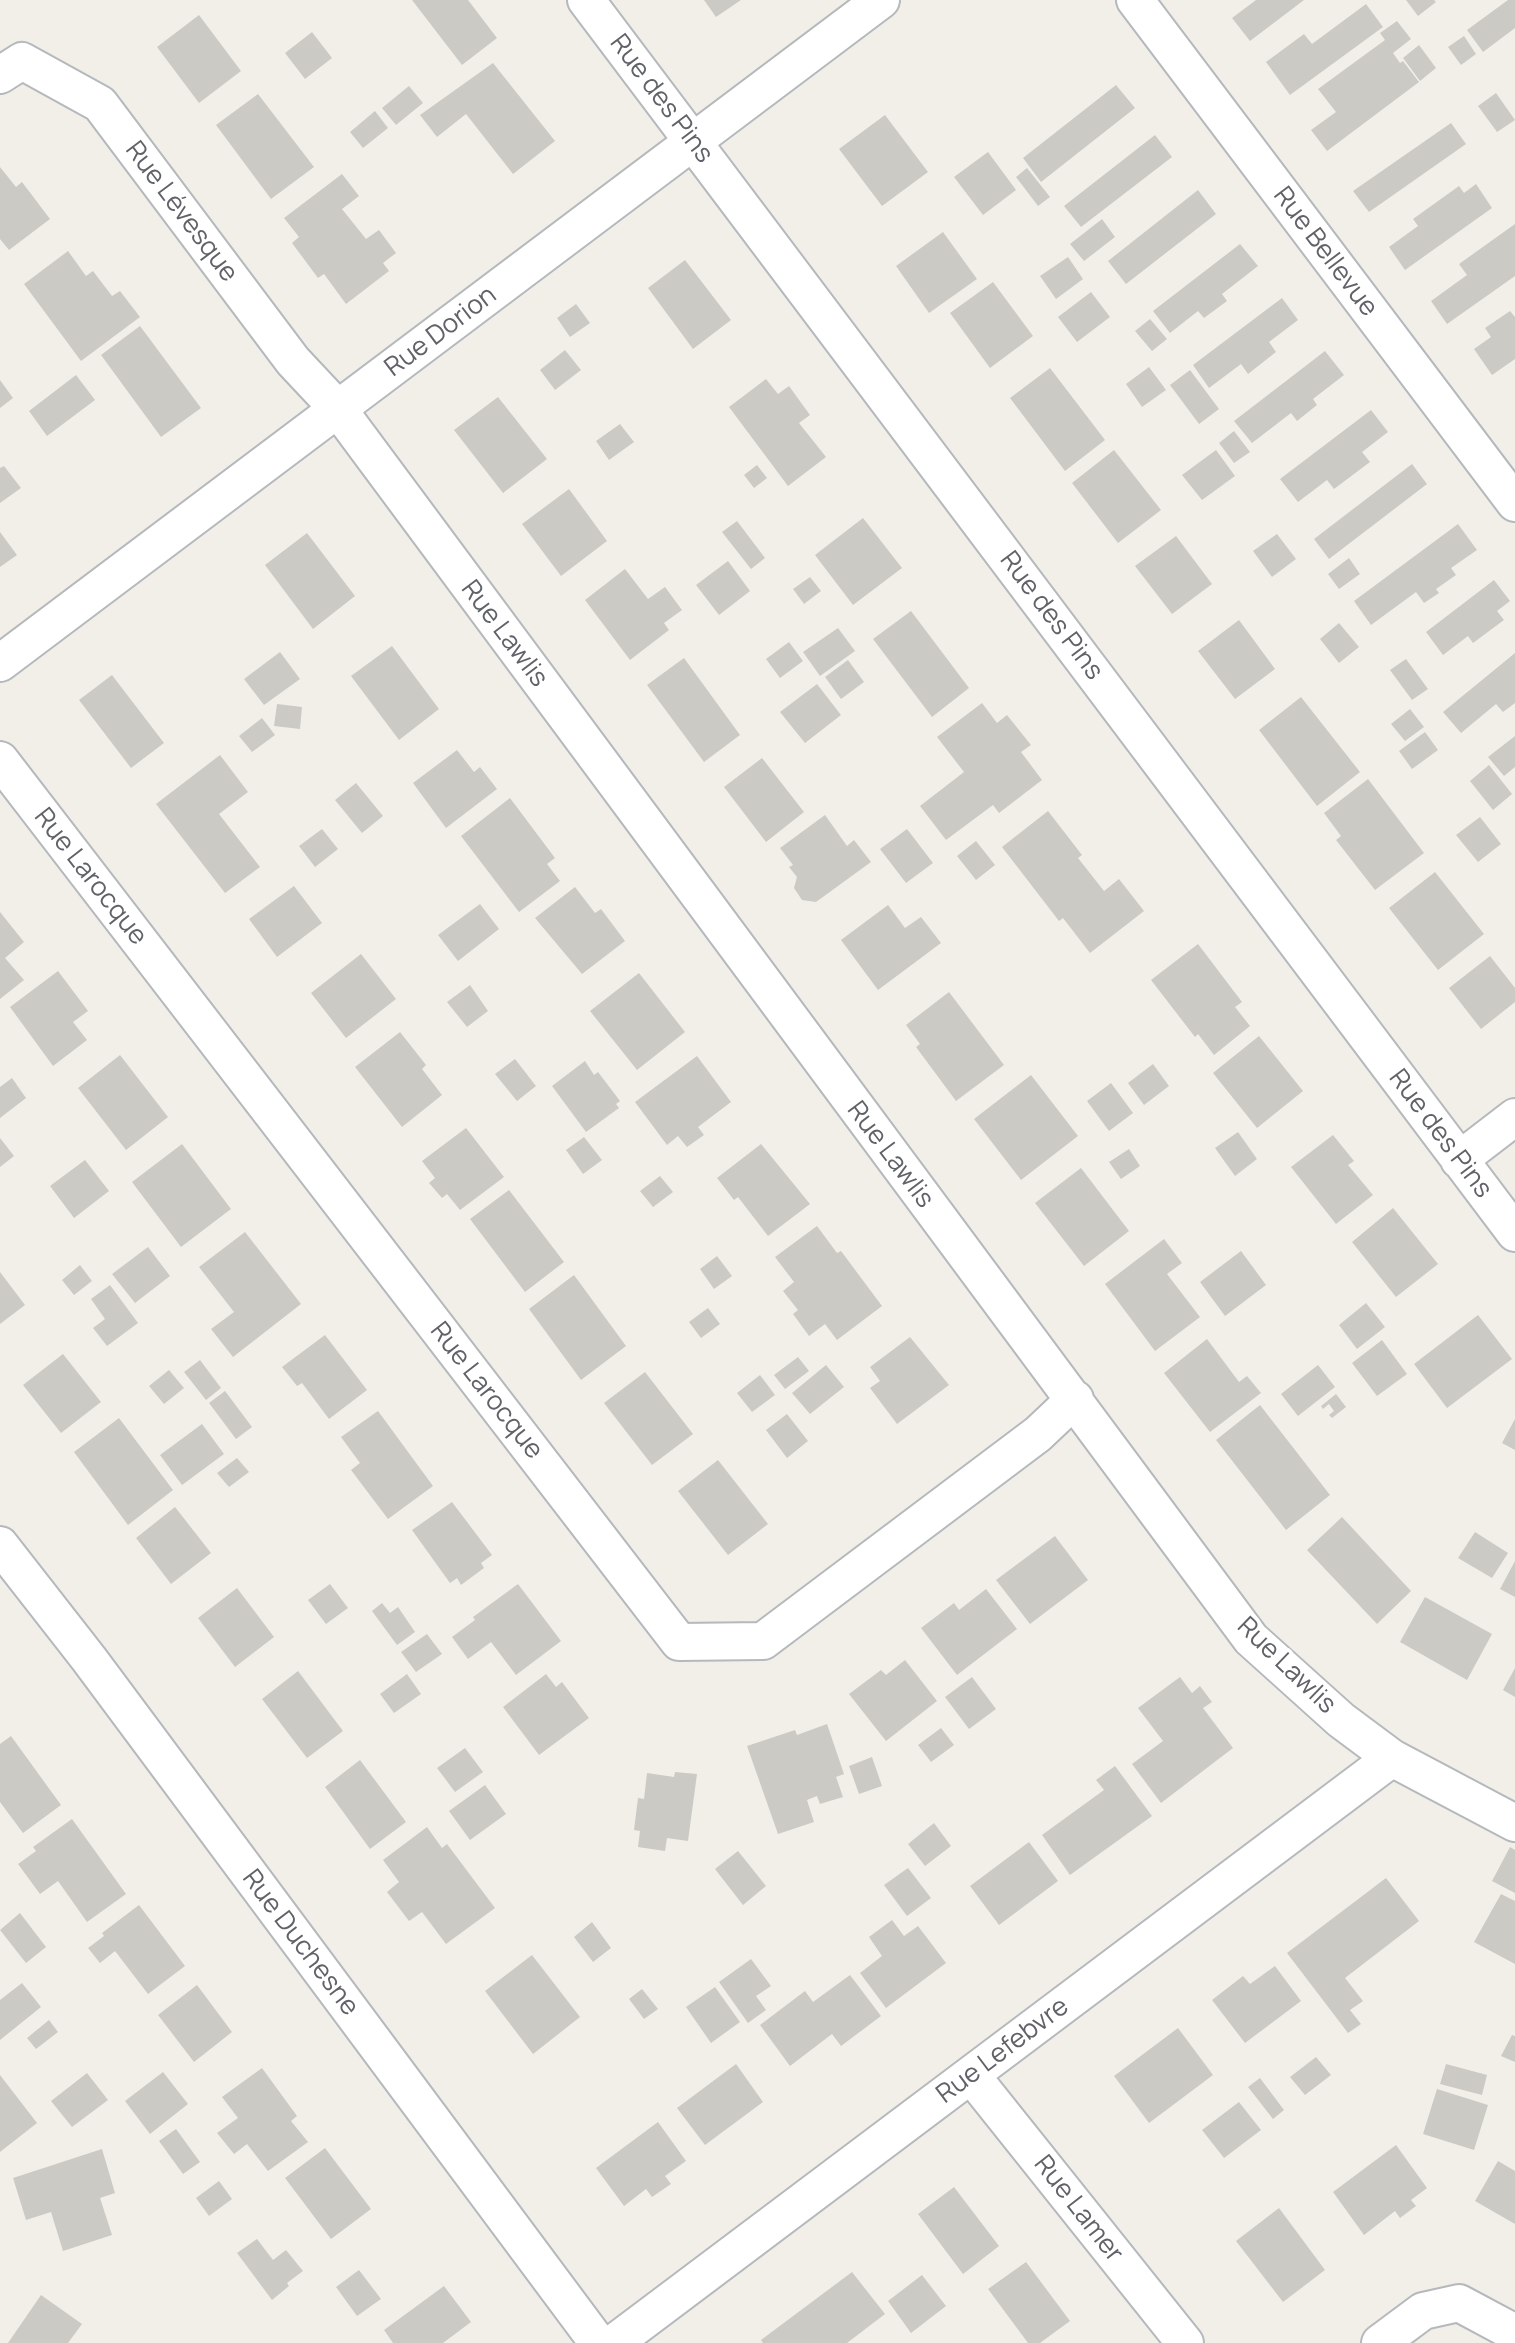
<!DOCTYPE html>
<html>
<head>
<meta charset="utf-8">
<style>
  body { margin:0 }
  canvas { display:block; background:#f1efe8 }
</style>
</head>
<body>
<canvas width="1515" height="2343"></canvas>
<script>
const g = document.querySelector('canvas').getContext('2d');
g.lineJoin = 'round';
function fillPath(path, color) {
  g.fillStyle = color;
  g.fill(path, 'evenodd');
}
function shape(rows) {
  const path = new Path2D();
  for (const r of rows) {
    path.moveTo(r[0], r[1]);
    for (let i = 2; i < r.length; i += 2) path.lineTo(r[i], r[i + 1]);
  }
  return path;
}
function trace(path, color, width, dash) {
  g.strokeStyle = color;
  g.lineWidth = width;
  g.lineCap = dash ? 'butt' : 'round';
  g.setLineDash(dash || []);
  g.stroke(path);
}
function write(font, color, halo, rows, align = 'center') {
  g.font = font + ' Manrope,sans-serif';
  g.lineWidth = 7;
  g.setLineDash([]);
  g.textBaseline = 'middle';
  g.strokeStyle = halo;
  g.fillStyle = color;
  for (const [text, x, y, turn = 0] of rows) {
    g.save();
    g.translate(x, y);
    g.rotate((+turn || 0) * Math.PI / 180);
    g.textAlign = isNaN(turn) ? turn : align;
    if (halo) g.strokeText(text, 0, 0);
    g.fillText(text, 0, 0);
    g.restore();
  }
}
const building = shape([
  [412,0,468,0,497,38,462,65],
  [704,0,741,0,716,17],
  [1256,0,1304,0,1250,41,1232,18],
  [1406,0,1434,0,1436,2,1418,16],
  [1508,0,1515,0,1515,28,1483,52,1467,30],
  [1366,4,1383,27,1290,95,1266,62,1304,34,1312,44],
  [199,15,241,71,199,103,157,47],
  [1397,21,1411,39,1393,53,1400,63,1403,61,1419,82,1327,151,1311,130,1336,112,1318,89,1385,40,1380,33],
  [312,32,332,58,305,79,285,53],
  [1464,36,1476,54,1461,65,1448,47],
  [1419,45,1436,68,1420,81,1403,58],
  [493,63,555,141,513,174,466,114,437,137,420,115],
  [1116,85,1135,108,1041,182,1023,158],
  [409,86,423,103,396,125,382,108],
  [1496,93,1515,120,1497,132,1478,106],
  [258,94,314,167,271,199,216,125],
  [375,111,388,128,363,148,350,132],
  [885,115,928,172,882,206,839,149],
  [1451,123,1466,144,1369,212,1353,191],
  [1155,135,1172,157,1081,227,1064,206],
  [988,152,1016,190,983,215,954,177],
  [0,167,16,187,22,182,50,219,9,250,0,239],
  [1027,168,1050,197,1038,206,1016,177],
  [342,174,359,196,342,209,366,239,379,230,396,253,383,263,389,271,346,304,324,274,318,278,292,243,299,237,284,218],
  [1476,184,1492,208,1405,270,1389,247,1418,226,1413,219,1459,186,1464,193],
  [1198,190,1216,214,1126,284,1108,261],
  [1102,219,1115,237,1084,261,1070,244],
  [1515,224,1515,276,1447,324,1431,301,1467,275,1459,264],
  [943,232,977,279,929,313,896,266],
  [1240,244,1258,266,1222,294,1227,301,1204,318,1198,311,1170,333,1153,311],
  [68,251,86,276,93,271,112,296,120,291,140,317,81,361,24,284],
  [1068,257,1083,279,1056,299,1040,276],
  [685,260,731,320,693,349,648,288],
  [993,282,1033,336,990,368,950,313],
  [1091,292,1110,317,1077,342,1058,317],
  [1282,298,1298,320,1269,342,1276,352,1248,374,1241,364,1209,388,1193,365],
  [576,304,590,323,570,337,557,318],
  [1510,311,1515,317,1515,359,1492,375,1474,349,1491,337,1485,328],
  [1150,319,1167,339,1152,351,1135,331],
  [140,326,201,408,161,437,101,355],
  [565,350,581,370,555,390,540,370],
  [1325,351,1344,375,1313,399,1317,405,1297,421,1291,413,1252,443,1234,421],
  [1149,367,1166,390,1142,407,1126,384],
  [1050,368,1105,440,1065,471,1010,398],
  [1190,370,1219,409,1199,424,1170,385],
  [76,375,95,400,47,436,29,411],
  [766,379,778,394,789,386,810,415,799,423,826,457,788,486,729,407],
  [0,380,13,398,0,408],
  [498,397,547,459,503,493,454,430],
  [1371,410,1388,432,1362,452,1370,462,1334,489,1327,480,1298,502,1280,479],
  [620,424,634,442,609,460,596,441],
  [1234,431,1250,452,1234,463,1219,443],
  [1114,450,1161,510,1118,543,1072,483],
  [1216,450,1235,476,1202,500,1182,475],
  [1412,464,1427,484,1329,559,1314,539],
  [757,465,767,478,754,488,744,475],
  [4,466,21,488,0,503,0,468],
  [569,489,607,541,561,576,522,524],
  [863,518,902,568,853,605,815,555],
  [737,521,765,558,751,569,722,532],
  [1458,524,1477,550,1451,568,1456,575,1436,589,1439,593,1424,603,1416,592,1371,625,1354,601],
  [0,532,17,555,0,567],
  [307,533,355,596,313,629,265,565],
  [1277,534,1296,559,1272,577,1253,551],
  [1176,536,1212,584,1172,614,1135,566],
  [1349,558,1360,574,1339,589,1328,574],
  [728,561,750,591,719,615,696,585],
  [625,569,648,599,665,587,682,610,664,623,669,630,630,660,585,600],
  [810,577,821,591,804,604,793,589],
  [1494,580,1510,601,1497,611,1504,620,1473,643,1468,636,1443,655,1426,632],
  [911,611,969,688,932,717,873,639],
  [1239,620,1275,669,1235,699,1198,651],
  [1339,623,1359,647,1339,663,1320,639],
  [838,628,855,651,820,676,803,652],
  [789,642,803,661,780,678,766,659],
  [392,646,439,709,399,740,351,676],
  [280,652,300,679,264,705,244,679],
  [1515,653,1515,703,1503,712,1496,704,1461,733,1443,712],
  [684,658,740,735,704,762,647,685],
  [1406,659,1428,689,1412,700,1390,670],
  [848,660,864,682,841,699,825,677],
  [112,675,164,743,131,768,79,700],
  [817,684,841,715,805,743,780,712],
  [1301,697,1360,772,1317,806,1259,730],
  [982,703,997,723,1007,715,1031,745,1021,752,1042,780,999,813,993,805,946,840,920,806,964,772,937,737],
  [277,704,302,707,300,729,274,726],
  [1410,709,1424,727,1405,741,1391,724],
  [262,718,275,735,252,752,239,736],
  [1425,732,1438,750,1412,769,1399,751],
  [1515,736,1515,767,1504,776,1488,757],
  [457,750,474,772,480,767,497,789,446,828,413,783],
  [220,755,248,792,219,814,260,867,225,893,156,804],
  [762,758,804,812,766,842,724,787],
  [1489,765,1512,794,1493,810,1470,781],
  [1368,779,1424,853,1375,890,1336,840,1341,836,1324,813],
  [356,783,383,816,362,833,335,800],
  [510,798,555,858,547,864,560,881,519,912,461,836],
  [1048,811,1082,855,1078,858,1104,891,1119,879,1144,911,1090,953,1063,918,1059,921,1002,847],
  [825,815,847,846,854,840,871,862,816,902,802,900,794,888,797,877,789,867,793,865,780,848],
  [1480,817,1501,844,1478,862,1456,835],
  [322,829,338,849,315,867,299,846],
  [907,829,933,863,906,883,880,849],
  [976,841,995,865,976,880,957,856],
  [1435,872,1484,934,1438,970,1389,908],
  [294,886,322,923,277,957,249,919],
  [575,887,595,913,601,909,625,941,582,974,535,918],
  [480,904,499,929,458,961,438,935],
  [888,905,905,928,921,917,941,943,878,990,841,940],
  [0,912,24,942,5,958,24,980,0,999],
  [1198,944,1242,1002,1235,1007,1250,1026,1214,1055,1198,1034,1195,1037,1151,980],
  [361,954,396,999,346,1038,311,993],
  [1490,956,1515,988,1515,1002,1481,1029,1449,988],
  [58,971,88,1011,73,1022,87,1040,53,1066,10,1007],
  [639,973,685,1032,637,1070,590,1011],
  [470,985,488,1011,467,1027,447,1002],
  [949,992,1004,1065,956,1101,916,1047,920,1044,906,1025],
  [400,1032,426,1065,422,1069,442,1095,402,1127,355,1067],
  [1259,1036,1303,1091,1257,1128,1213,1073],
  [120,1055,168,1117,126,1150,78,1088],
  [697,1056,731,1102,698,1127,704,1135,687,1147,678,1136,667,1145,635,1102],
  [515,1059,536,1086,517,1101,495,1074],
  [585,1061,594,1075,598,1072,620,1101,616,1104,619,1108,586,1132,552,1086],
  [1153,1064,1169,1086,1144,1105,1128,1083],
  [1031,1075,1078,1136,1021,1180,974,1119],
  [12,1078,26,1098,0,1118,0,1087],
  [1111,1083,1133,1113,1109,1131,1087,1101],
  [466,1128,504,1177,460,1210,447,1194,442,1198,429,1183,435,1178,422,1161],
  [1238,1132,1257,1159,1235,1176,1215,1148],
  [1333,1135,1354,1161,1348,1165,1373,1195,1336,1224,1291,1167],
  [584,1137,602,1160,583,1174,566,1150],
  [0,1138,14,1156,0,1167],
  [182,1144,231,1209,181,1247,132,1182],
  [761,1144,810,1204,768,1236,738,1197,734,1200,717,1178],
  [1129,1149,1140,1166,1121,1179,1109,1162],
  [85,1160,109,1191,74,1218,50,1186],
  [1081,1168,1129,1231,1084,1266,1035,1203],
  [660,1176,673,1192,653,1207,640,1191],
  [509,1190,564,1262,525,1292,470,1219],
  [1393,1208,1438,1264,1396,1297,1352,1242],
  [817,1226,837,1253,841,1251,882,1306,837,1340,825,1324,809,1336,793,1314,798,1310,783,1291,794,1282,775,1257],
  [245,1232,301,1304,233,1357,211,1329,234,1312,199,1267],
  [1164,1239,1182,1263,1167,1274,1200,1317,1155,1351,1105,1284],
  [148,1247,170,1276,135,1303,112,1274],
  [1241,1251,1266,1285,1225,1316,1200,1282],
  [717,1256,732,1276,714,1289,700,1269],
  [80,1265,92,1281,74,1295,62,1280],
  [0,1272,25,1305,0,1324],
  [574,1275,626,1346,581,1380,529,1309],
  [110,1285,138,1323,107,1346,93,1328,105,1319,91,1299],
  [1366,1303,1385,1327,1357,1349,1339,1325],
  [708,1308,720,1324,701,1338,689,1322],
  [1478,1315,1512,1359,1447,1408,1414,1364],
  [325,1335,367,1390,329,1419,302,1383,297,1386,282,1367],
  [910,1337,949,1385,897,1424,870,1388,880,1381,870,1367],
  [1207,1339,1239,1382,1247,1376,1261,1393,1210,1432,1164,1373],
  [1382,1340,1407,1374,1377,1396,1352,1363],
  [63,1354,101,1402,61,1433,23,1385],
  [798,1357,809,1371,785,1389,774,1375],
  [200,1360,221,1388,206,1400,184,1372],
  [826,1365,844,1387,810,1414,792,1393],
  [1318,1365,1335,1387,1298,1416,1281,1394],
  [169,1370,184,1388,164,1404,149,1386],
  [645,1372,693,1434,652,1465,604,1403],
  [760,1375,775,1395,752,1412,737,1393],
  [225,1391,252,1427,236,1439,209,1403],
  [1336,1394,1346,1407,1332,1418,1329,1415,1334,1411,1329,1404,1323,1409,1321,1406],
  [1260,1405,1330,1495,1286,1530,1216,1440],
  [378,1411,433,1486,388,1519,351,1470,360,1463,341,1437],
  [787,1414,808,1441,787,1458,766,1430],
  [119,1418,173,1490,128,1525,74,1452],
  [1515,1419,1515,1450,1502,1443],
  [202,1424,224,1454,182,1485,160,1455],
  [237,1458,249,1472,229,1487,217,1473],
  [718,1460,768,1524,728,1555,678,1491],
  [452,1502,492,1555,481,1563,484,1568,461,1585,457,1578,450,1583,412,1530],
  [175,1507,211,1553,171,1584,136,1538],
  [1342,1517,1411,1591,1377,1624,1307,1550],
  [1475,1532,1508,1553,1492,1578,1458,1558],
  [1055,1536,1088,1580,1030,1624,996,1580],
  [1515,1561,1515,1597,1500,1589],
  [330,1584,348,1608,326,1624,308,1600],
  [518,1584,561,1641,516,1675,491,1642,468,1659,452,1637,475,1620,473,1617],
  [237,1588,274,1637,235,1667,198,1618],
  [986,1589,1017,1629,957,1675,921,1628,954,1603,959,1610],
  [1425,1597,1492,1634,1467,1680,1400,1642],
  [382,1603,390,1613,398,1607,415,1632,397,1645,372,1611],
  [427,1634,442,1654,416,1672,401,1652],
  [905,1660,937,1701,886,1741,849,1694,881,1670,886,1675],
  [1515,1668,1515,1697,1503,1690],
  [298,1671,343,1731,307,1758,262,1699],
  [407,1674,421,1694,394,1713,380,1694],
  [546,1674,556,1687,562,1682,589,1718,539,1755,503,1707],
  [972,1677,996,1709,969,1729,945,1697],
  [1180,1677,1192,1693,1200,1686,1212,1702,1203,1708,1233,1748,1161,1803,1132,1764,1163,1741,1138,1708],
  [827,1724,844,1774,836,1777,843,1797,820,1804,817,1796,807,1800,814,1822,778,1834,747,1746,795,1730,797,1735],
  [941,1728,954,1745,931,1762,918,1745],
  [11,1736,61,1805,23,1833,0,1802,0,1744],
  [465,1748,483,1772,455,1792,437,1768],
  [872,1757,882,1786,859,1794,849,1766],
  [360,1760,406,1822,370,1849,325,1787],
  [1115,1766,1152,1816,1070,1875,1042,1835,1104,1790,1096,1780],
  [675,1772,697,1774,688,1841,667,1838,665,1851,638,1847,640,1831,634,1830,638,1798,644,1799,647,1773,674,1777],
  [485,1785,506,1814,470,1840,449,1811],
  [72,1819,126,1894,87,1922,58,1881,40,1894,18,1864,36,1851,33,1847],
  [934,1823,951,1846,925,1866,908,1844],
  [427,1827,442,1848,447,1844,495,1908,446,1944,422,1912,409,1921,387,1892,399,1882,383,1860],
  [1029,1842,1058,1881,999,1925,970,1886],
  [1510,1847,1515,1850,1515,1893,1492,1881],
  [738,1851,766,1886,743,1905,715,1869],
  [908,1868,931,1898,907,1916,884,1885],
  [1386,1878,1419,1921,1345,1978,1363,2001,1350,2010,1361,2024,1348,2033,1287,1953],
  [1501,1894,1515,1901,1515,1964,1474,1942],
  [139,1905,185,1966,148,1994,115,1951,100,1963,88,1948,104,1936,102,1933],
  [20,1913,46,1947,26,1963,0,1930],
  [892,1920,904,1936,918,1926,946,1963,886,2008,860,1973,882,1956,869,1937],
  [592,1922,611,1948,593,1962,574,1937],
  [532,1955,580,2017,533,2054,485,1991],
  [751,1959,771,1986,756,1996,766,2010,748,2023,719,1982],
  [1275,1966,1301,2001,1245,2043,1212,2000,1243,1976,1250,1984],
  [850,1975,881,2016,841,2046,832,2034,790,2066,760,2025,805,1991,813,2002],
  [22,1983,41,2007,0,2040,0,2000],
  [197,1985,232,2032,194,2062,158,2015],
  [715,1987,740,2022,711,2043,686,2007],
  [642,1989,658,2009,644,2019,629,1999],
  [49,2020,58,2032,36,2049,27,2038],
  [1178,2028,1213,2075,1149,2123,1114,2076],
  [1512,2035,1515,2036,1515,2062,1501,2056],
  [1316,2057,1331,2075,1305,2095,1290,2077],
  [736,2064,763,2102,705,2145,677,2108],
  [1446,2064,1487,2075,1482,2095,1440,2084],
  [262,2068,297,2116,291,2121,308,2142,268,2171,247,2144,234,2154,217,2133,238,2118,222,2097],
  [163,2072,188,2104,150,2134,125,2101],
  [87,2073,108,2100,72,2127,51,2101],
  [0,2075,37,2123,0,2152],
  [1260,2078,1284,2110,1273,2119,1248,2087],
  [1437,2089,1488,2105,1474,2150,1423,2134],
  [1239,2102,1261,2130,1224,2158,1202,2130],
  [658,2122,686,2161,665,2176,671,2184,652,2197,646,2189,624,2206,596,2168],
  [176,2129,200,2162,183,2174,159,2141],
  [1396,2145,1427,2188,1411,2200,1416,2206,1400,2218,1395,2211,1364,2235,1333,2192],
  [325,2148,371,2209,331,2239,285,2178],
  [102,2149,115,2193,100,2198,112,2235,63,2251,51,2212,26,2220,13,2178],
  [1498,2161,1515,2171,1515,2224,1475,2201],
  [219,2181,232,2199,209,2216,196,2198],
  [954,2187,999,2246,963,2274,918,2214],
  [1279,2208,1325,2270,1283,2302,1236,2241],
  [257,2239,273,2260,286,2250,303,2271,287,2283,289,2286,272,2300,237,2253],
  [1026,2262,1070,2321,1040,2343,1028,2343,988,2289],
  [359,2270,381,2299,357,2316,336,2287],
  [852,2272,885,2314,847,2343,763,2343,761,2340],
  [922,2275,946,2306,911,2333,888,2301],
  [444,2286,471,2322,443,2343,393,2343,384,2330],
  [41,2295,82,2324,68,2343,8,2343]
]);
const minor = shape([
  [586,0,1515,1233],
  [1135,0,1515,503],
  [0,75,22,61,100,104,293,361,338,409,1251,1639,1341,1720,1392,1758,1515,1823],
  [0,663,881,0],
  [0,760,679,1642,763,1641,1038,1434,1075,1399],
  [1459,1160,1515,1117],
  [0,1545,89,1659,598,2343],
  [971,2075,1185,2343],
  [614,2343,1392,1758],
  [1380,2343,1423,2311,1459,2303,1515,2333]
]);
const streetNames = [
  ["Rue des Pins",661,99,53],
  ["Rue Lévesque",181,212,53],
  ["Rue Bellevue",1325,252,53],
  ["Rue Dorion",441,332,-37],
  ["Rue des Pins",1051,616,53],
  ["Rue Lawlis",504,634,53],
  ["Rue Larocque",90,877,52],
  ["Rue des Pins",1440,1134,53],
  ["Rue Lawlis",890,1155,53],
  ["Rue Larocque",486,1391,52],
  ["Rue Lawlis",1286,1666,44],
  ["Rue Duchesne",300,1943,53],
  ["Rue Lefebvre",1003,2051,-37],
  ["Rue Lamer",1078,2209,52]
];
fillPath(building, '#cccac5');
trace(minor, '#b5b8bc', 40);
trace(minor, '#fff', 36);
write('26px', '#5f6368', '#fff', streetNames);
</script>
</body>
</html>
